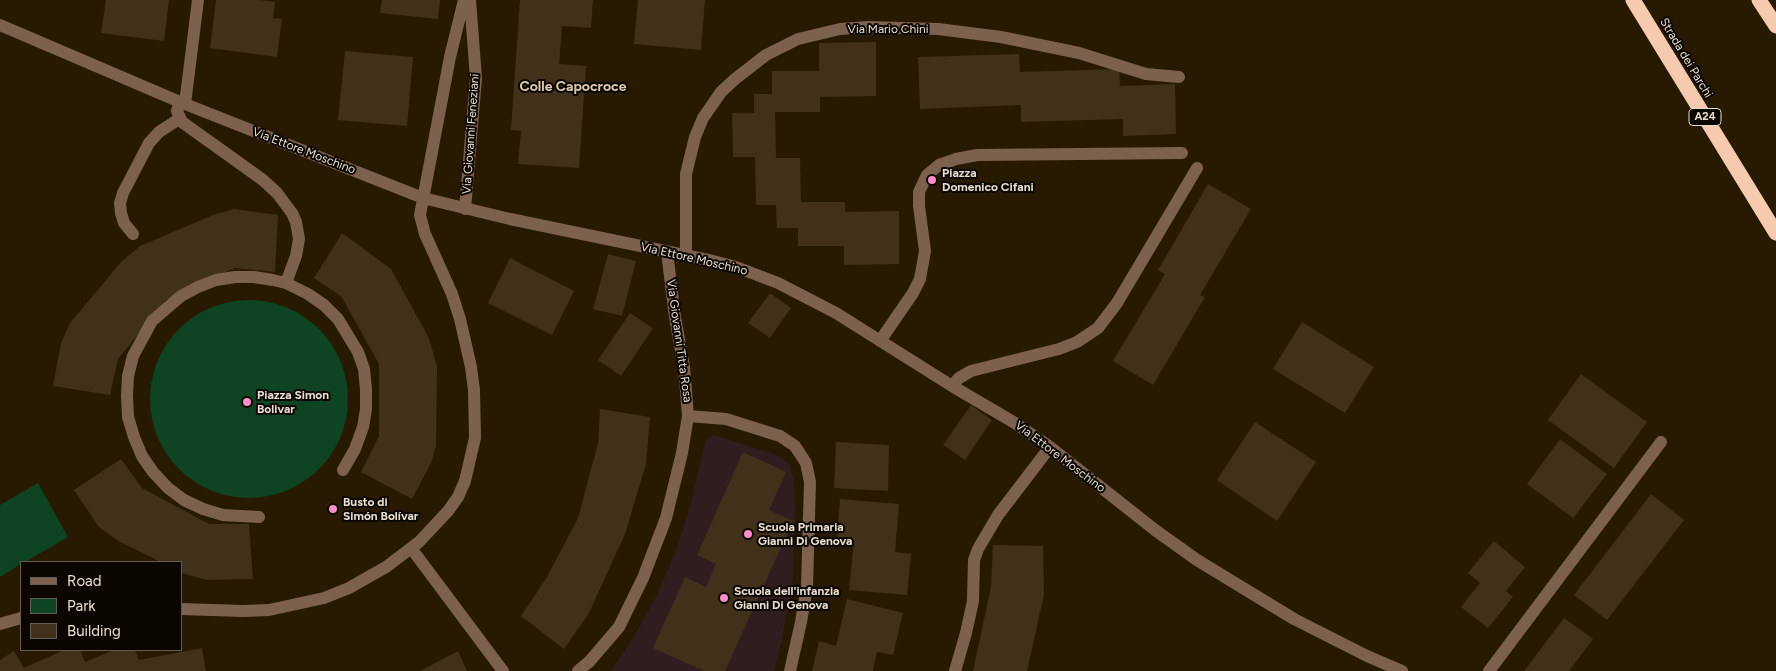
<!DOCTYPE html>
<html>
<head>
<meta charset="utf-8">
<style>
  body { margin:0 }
  #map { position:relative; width:1776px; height:671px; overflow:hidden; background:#281903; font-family:Figtree,sans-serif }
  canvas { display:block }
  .legend { position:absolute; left:20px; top:561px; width:162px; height:90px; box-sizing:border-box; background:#0c0601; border:1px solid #645c54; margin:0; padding:6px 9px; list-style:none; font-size:15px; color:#e8ddd0 }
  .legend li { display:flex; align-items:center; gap:10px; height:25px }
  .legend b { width:25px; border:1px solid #645c54 }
</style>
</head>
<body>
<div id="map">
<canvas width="1776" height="671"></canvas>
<ul class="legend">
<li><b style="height:6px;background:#7d614f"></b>Road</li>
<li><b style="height:14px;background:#0e4422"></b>Park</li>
<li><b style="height:14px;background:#41301a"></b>Building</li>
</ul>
</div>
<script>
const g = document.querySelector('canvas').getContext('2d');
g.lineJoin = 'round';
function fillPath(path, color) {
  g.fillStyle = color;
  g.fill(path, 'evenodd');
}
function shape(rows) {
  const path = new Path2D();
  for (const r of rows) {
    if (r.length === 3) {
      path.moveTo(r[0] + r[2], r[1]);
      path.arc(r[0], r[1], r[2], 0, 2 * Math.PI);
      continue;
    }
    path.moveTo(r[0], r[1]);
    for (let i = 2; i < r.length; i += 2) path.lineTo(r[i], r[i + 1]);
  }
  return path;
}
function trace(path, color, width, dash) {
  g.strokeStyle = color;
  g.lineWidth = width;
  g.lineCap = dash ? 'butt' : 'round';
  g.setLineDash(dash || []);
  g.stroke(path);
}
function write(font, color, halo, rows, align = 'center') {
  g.font = font + ' Figtree,sans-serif';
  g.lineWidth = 4;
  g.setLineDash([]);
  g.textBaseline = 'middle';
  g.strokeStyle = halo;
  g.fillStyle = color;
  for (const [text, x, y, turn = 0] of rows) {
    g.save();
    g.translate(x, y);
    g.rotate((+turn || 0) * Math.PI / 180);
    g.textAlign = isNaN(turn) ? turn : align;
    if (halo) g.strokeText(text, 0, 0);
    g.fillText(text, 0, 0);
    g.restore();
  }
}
const education = shape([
  [714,435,777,455,789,464,794,481,795,506,793,576,782,639,774,671,613,671,612,669,635,635,656,597,676,551,691,503,706,439]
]);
const green = shape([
  [249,399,99],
  [38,483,68,537,25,562,21,562,21,564,0,577,0,505]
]);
const building = shape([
  [106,0,169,0,164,41,101,33],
  [216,0,259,0,275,2,273,18,282,19,277,57,210,48],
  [382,0,440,0,438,19,380,13],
  [520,0,593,0,591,28,562,26,559,64,586,66,579,168,518,164,521,131,511,130],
  [638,0,705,0,701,50,634,44],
  [876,42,876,96,820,97,820,112,775,112,776,158,800,158,801,202,845,202,845,212,899,211,899,264,844,265,844,246,798,246,798,228,777,228,776,205,756,205,755,157,733,157,732,113,754,113,754,94,772,94,772,71,819,71,819,43],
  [345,51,413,57,407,126,338,120],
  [1019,54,1020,72,1119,69,1120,86,1175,84,1176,134,1123,136,1123,119,1021,122,1021,105,920,109,918,57],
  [1208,184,1251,209,1200,295,1205,297,1153,385,1113,361,1165,274,1158,270],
  [234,209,278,215,275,272,235,268,166,300,118,359,110,395,53,386,61,343,70,323,122,261,140,246,213,215],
  [342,233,391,269,429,338,437,367,436,446,431,463,412,499,361,472,379,436,379,364,341,296,314,278],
  [608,254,636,261,622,316,593,309],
  [510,258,574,291,552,335,488,303],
  [770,293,791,308,770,338,748,323],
  [630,313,653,328,621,376,598,360],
  [1302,322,1374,367,1345,413,1273,369],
  [1581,374,1647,422,1614,468,1548,420],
  [971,405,992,420,965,460,943,445],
  [600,409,650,417,646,464,625,534,589,613,564,649,521,616,547,577,578,518,598,443],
  [1255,422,1316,462,1277,521,1217,480],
  [1560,439,1607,474,1573,518,1527,484],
  [836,442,889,445,888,491,834,488],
  [743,452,786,472,769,510,793,521,725,671,704,671,653,648,685,577,706,587,716,564,697,555],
  [121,459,142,488,209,524,249,524,253,579,206,580,182,573,181,562,161,562,118,541,99,527,74,490],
  [1651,494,1684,520,1607,620,1574,595],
  [840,499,899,504,895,552,911,554,907,595,849,590,854,540,837,539],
  [1494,541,1525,567,1506,591,1513,597,1488,628,1461,607,1480,583,1468,573],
  [993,545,1043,546,1044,595,1027,671,973,671,991,587],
  [847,599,903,613,893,655,877,652,873,671,812,671,819,641,836,646],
  [1564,618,1593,639,1569,671,1524,671],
  [202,648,206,671,0,671,0,660,14,651,24,668,64,650,80,650,85,662,114,650,135,650,139,660],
  [458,651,467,671,420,671]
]);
const minor = shape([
  [0,25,180,102,423,198,510,219,713,261,736,267,778,283,836,313,952,386,1015,423,1050,447,1155,530,1197,560,1294,619,1367,656,1402,671],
  [180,102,177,111,182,122,263,180,277,193,292,213,296,222,299,239,296,256,286,283],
  [185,104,198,0],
  [465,209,476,78,470,0],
  [133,234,124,223,121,213,120,203,123,193,149,143,159,132,179,119],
  [686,255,686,174,695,137,703,118,721,92,735,79,766,55,798,39,840,29,868,27,938,29,1001,37,1079,53,1146,74,1179,77],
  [880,341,913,293,920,279,925,251,919,206,919,192,927,175,939,165,956,159,977,155,1182,153],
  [952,386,959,378,971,371,1059,349,1077,342,1098,328,1117,303,1197,168],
  [688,416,726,419,780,436,795,446,806,463,810,482,807,587,801,622,790,671],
  [259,517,223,515,203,509,184,500,168,488,153,472,142,456,134,437,128,417,127,396,128,376,133,356,152,321,181,296,198,287,216,280,235,277,254,277,273,280,286,283,308,294,324,305,338,319,358,352,364,369,366,389,366,409,363,427,355,449,343,470],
  [411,548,503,671],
  [181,609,243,611,269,610,324,598,349,588,386,567,419,542,448,511,458,497,465,481,475,438,474,390,471,367,460,319,452,294,425,234,420,215,450,57,464,0],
  [0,624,21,618],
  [578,671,589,662,619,627,643,578,666,518,682,453,688,416,684,367,675,317,667,252],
  [955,671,966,633,973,601,974,560,978,549,998,515,1050,447],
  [1489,671,1661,442]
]);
const highway = shape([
  [1633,0,1776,233],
  [1759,0,1776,26]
]);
const markers = [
  [932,180,5,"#f98fc9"],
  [247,402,5,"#f98fc9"],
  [333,509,5,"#f98fc9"],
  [748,534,5,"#f98fc9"],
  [724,598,5,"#f98fc9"]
];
const shields = [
  [1705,117,32]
];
const shieldNames = [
  ["A24",1705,117]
];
const streetNames = [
  ["Via Mario Chini",888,29],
  ["Strada dei Parchi",1686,58,59],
  ["Via Giovanni Feneziani",471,134,-86],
  ["Via Ettore Moschino",304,151,21],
  ["Via Ettore Moschino",694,259,13],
  ["Via Giovanni Titta Rosa",679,341,82],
  ["Via Ettore Moschino",1060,457,37]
];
const poiNames = [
  ["Piazza",942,173],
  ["Domenico Cifani",942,187],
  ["Piazza Simon",257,395],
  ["Bolivar",257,409],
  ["Busto di",343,502],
  ["Simón Bolívar",343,516],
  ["Scuola Primaria",758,527],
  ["Gianni Di Genova",758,541],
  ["Scuola dell'infanzia",734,591],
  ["Gianni Di Genova",734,605]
];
const neighbourhoodNames = [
  ["Colle Capocroce",573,87]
];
fillPath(education, '#301d1f');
fillPath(green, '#0e4422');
fillPath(building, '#41301a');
trace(minor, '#7d614f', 12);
trace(highway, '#f6caaf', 15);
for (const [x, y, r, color] of markers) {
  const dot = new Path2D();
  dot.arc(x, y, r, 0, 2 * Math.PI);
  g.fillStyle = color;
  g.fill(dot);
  trace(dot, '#0c0601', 2);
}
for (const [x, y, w] of shields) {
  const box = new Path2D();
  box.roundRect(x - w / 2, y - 8.5, w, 17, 4);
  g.fillStyle = '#0c0601';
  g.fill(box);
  trace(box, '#e8ddd0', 1);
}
write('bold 11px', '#e8ddd0', null, shieldNames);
write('12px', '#e8ddd0', '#0c0601', streetNames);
write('bold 12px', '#e8ddd0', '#0c0601', poiNames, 'left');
write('bold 14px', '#ddc8ae', '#0c0601', neighbourhoodNames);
</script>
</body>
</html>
